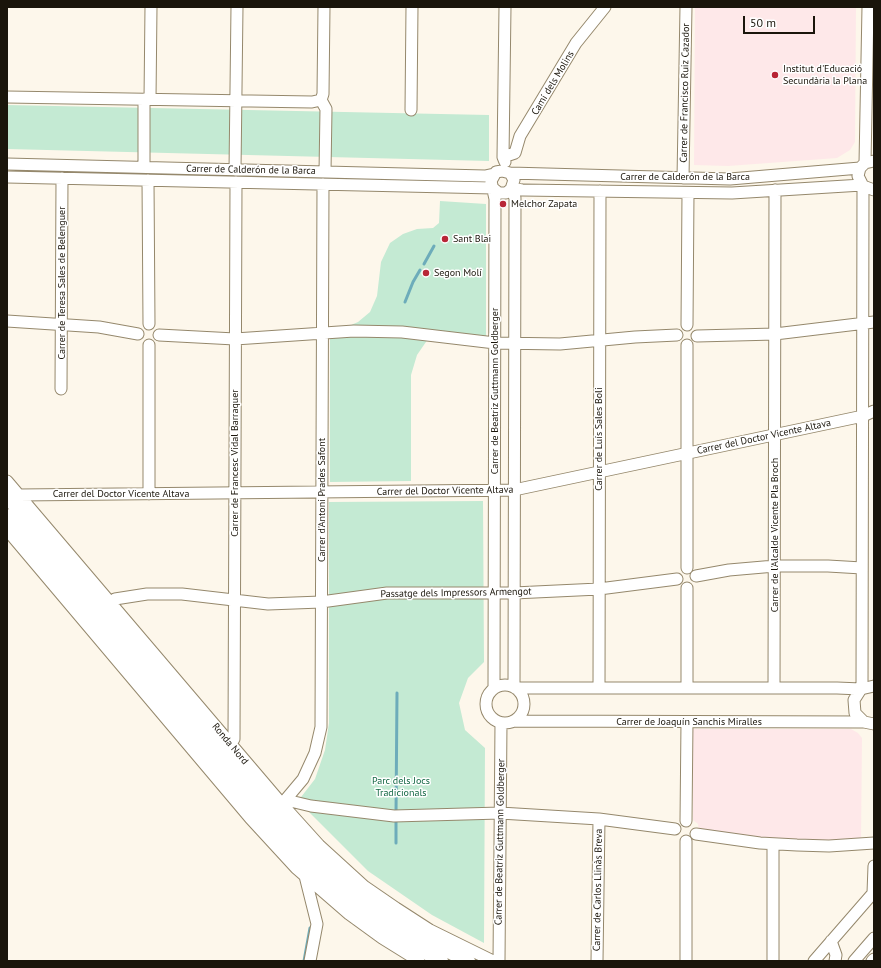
<!DOCTYPE html>
<html>
<head>
<meta charset="utf-8">
<style>
  body { margin:0 }
  #map { position:relative; width:881px; height:968px; overflow:hidden; background:#fdf7eb; font-family:"PT Sans",sans-serif }
  canvas { display:block }
  .frame { position:absolute; inset:0; border:8px solid #1a150b; pointer-events:none }
  .scale { position:absolute; left:743px; top:16px; width:72px; height:18px; box-sizing:border-box; border:2px solid #1a150b; border-top:0; padding-left:5px; font-size:12px; line-height:14px; white-space:nowrap; color:#1a150b; -webkit-text-stroke:3px #fff; paint-order:stroke }
</style>
</head>
<body>
<div id="map">
<canvas width="881" height="968"></canvas>
<div class="frame"></div>
<div class="scale">50 m</div>
</div>
<script>
const g = document.querySelector('canvas').getContext('2d');
g.lineJoin = 'round';
function fillPath(path, color) {
  g.fillStyle = color;
  g.fill(path, 'evenodd');
}
function shape(rows) {
  const path = new Path2D();
  for (const r of rows) {
    if (r.length === 3) {
      path.moveTo(r[0] + r[2], r[1]);
      path.arc(r[0], r[1], r[2], 0, 2 * Math.PI);
      continue;
    }
    path.moveTo(r[0], r[1]);
    for (let i = 2; i < r.length; i += 2) path.lineTo(r[i], r[i + 1]);
  }
  return path;
}
function trace(path, color, width, dash) {
  g.strokeStyle = color;
  g.lineWidth = width;
  g.lineCap = dash ? 'butt' : 'round';
  g.setLineDash(dash || []);
  g.stroke(path);
}
function write(font, color, halo, rows, align = 'center') {
  g.font = font + ' "PT Sans",sans-serif';
  g.lineWidth = 3;
  g.setLineDash([]);
  g.textBaseline = 'middle';
  g.strokeStyle = halo;
  g.fillStyle = color;
  for (const [text, x, y, turn = 0] of rows) {
    g.save();
    g.translate(x, y);
    g.rotate((+turn || 0) * Math.PI / 180);
    g.textAlign = isNaN(turn) ? turn : align;
    if (halo) g.strokeText(text, 0, 0);
    g.fillText(text, 0, 0);
    g.restore();
  }
}
const education = shape([
  [695,7,856,7,855,142,850,150,837,158,728,166,694,165],
  [693,729,851,729,858,733,862,738,861,841,796,842,699,833,698,824,693,820]
]);
const green = shape([
  [7,105,489,115,489,161,7,149],
  [440,201,486,204,486,345,428,339,417,355,411,375,411,481,330,482,330,330,342,329,358,322,370,312,377,296,381,262,390,243,403,234,417,229,433,228,439,223],
  [483,501,484,662,468,678,459,703,465,730,485,748,484,943,432,915,368,871,298,801,315,779,325,750,329,723,329,502]
]);
const stream = shape([
  [424,264,434,246],
  [405,302,413,282,420,270],
  [396,814,397,693],
  [396,843,396,819],
  [304,961,310,928]
]);
const minor = shape([
  [324,7,323,94,321,100,326,109,325,172],
  [7,97,312,102,321,100],
  [144,99,144,167],
  [150,99,151,7],
  [411,110,412,7],
  [503,157,515,153,520,136,576,43,605,7],
  [874,161,865,163,860,168,858,176,863,186,874,190],
  [505,162,503,157,505,7],
  [865,163,868,7],
  [7,164,485,176,494,174],
  [235,170,237,7],
  [510,173,730,179,860,168],
  [7,177,493,188],
  [683,178,686,7],
  [148,180,149,324],
  [512,188,522,190,732,193,862,185],
  [511,189,515,198,514,687],
  [7,321,99,327,138,334],
  [687,325,688,193],
  [159,335,235,339,354,331,402,332,495,343,560,344,635,337,677,335],
  [697,336,775,334,874,322],
  [149,345,149,494],
  [61,389,62,178],
  [7,481,282,804,319,845,364,886,396,908,430,930,493,961],
  [19,495,514,490,863,416,874,411],
  [7,530,250,818,296,868,349,914,382,938,419,961],
  [687,568,687,345],
  [696,576,729,570,775,566,828,566,862,568],
  [687,588,687,687],
  [115,599,147,594,182,594,268,604,321,602,387,593,514,593,599,589,677,579],
  [505,704,19],
  [874,686,861,689,854,700,855,713,864,722,874,724],
  [599,687,600,191],
  [494,688,495,199,491,181,496,172,502,171,510,173,514,180,511,189,506,193,499,193,494,189],
  [515,688,837,688,861,689],
  [774,688,775,190],
  [862,689,863,186],
  [513,721,864,722],
  [231,744,234,739,236,182],
  [286,800,311,806,394,816,500,813,599,819,675,829],
  [282,804,303,779,315,753,321,727,323,184],
  [686,821,687,722],
  [696,834,760,843,797,845,829,846,874,843],
  [305,876,317,924,310,961],
  [873,893,874,866],
  [831,941,836,955,835,961],
  [499,961,501,723],
  [597,961,599,819],
  [686,961,686,841],
  [773,961,773,844],
  [814,961,874,892],
  [854,961,874,938],
  [872,961,874,959]
]);
const major = shape([
  [7,496,268,804,312,852,360,894,392,918,426,939,468,961],
  [7,516,258,813,303,862,354,906,386,929,441,961]
]);
const markers = [
  [775,75,4,"#b82637"],
  [503,204,4,"#b82637"],
  [445,239,4,"#b82637"],
  [426,273,4,"#b82637"]
];
const poiNames = [
  ["Institut d'Educació",783,69],
  ["Secundària la Plana",783,81],
  ["Melchor Zapata",511,204],
  ["Sant Blai",453,239],
  ["Segon Molí",434,273]
];
const streetNames = [
  ["Camí dels Molins",553,83,-59],
  ["Carrer de Francisco Ruiz Cazador",685,93,-89],
  ["Carrer de Calderón de la Barca",251,170,1],
  ["Carrer de Calderón de la Barca",685,177],
  ["Carrer de Teresa Sales de Belenguer",62,283,-90],
  ["Carrer de Beatriz Guttmann Goldberger",495,391,-90],
  ["Carrer del Doctor Vicente Altava",764,437,-12],
  ["Carrer de Luís Sales Boli",599,439,-90],
  ["Carrer de Francesc Vidal Barraquer",235,463,-90],
  ["Carrer del Doctor Vicente Altava",445,491,-1],
  ["Carrer del Doctor Vicente Altava",121,494],
  ["Carrer d'Antoni Prades Safont",322,500,-90],
  ["Carrer de l'Alcalde Vicente Pla Broch",775,535,-90],
  ["Passatge dels Impressors Armengot",456,593,-1],
  ["Carrer de Joaquín Sanchis Miralles",689,722],
  ["Ronda Nord",230,744,50],
  ["Carrer de Beatriz Guttmann Goldberger",500,842,-89],
  ["Carrer de Carlos Llinàs Breva",598,890,-89]
];
const parkNames = [
  ["Parc dels Jocs",401,781],
  ["Tradicionals",401,793]
];
fillPath(education, '#fee8e9');
fillPath(green, '#c4ead3');
trace(stream, '#6dacba', 3);
trace(minor, '#95886c', 13);
trace(major, '#95886c', 16);
trace(minor, '#fff', 11);
trace(major, '#fff', 14);
for (const [x, y, r, color] of markers) {
  const dot = new Path2D();
  dot.arc(x, y, r, 0, 2 * Math.PI);
  g.fillStyle = color;
  g.fill(dot);
  trace(dot, '#fff', 1.5);
}
write('10px', '#1a150b', '#fff', poiNames, 'left');
write('10px', '#1a150b', '#fff', streetNames);
write('10px', '#126743', '#fff', parkNames);
</script>
</body>
</html>
